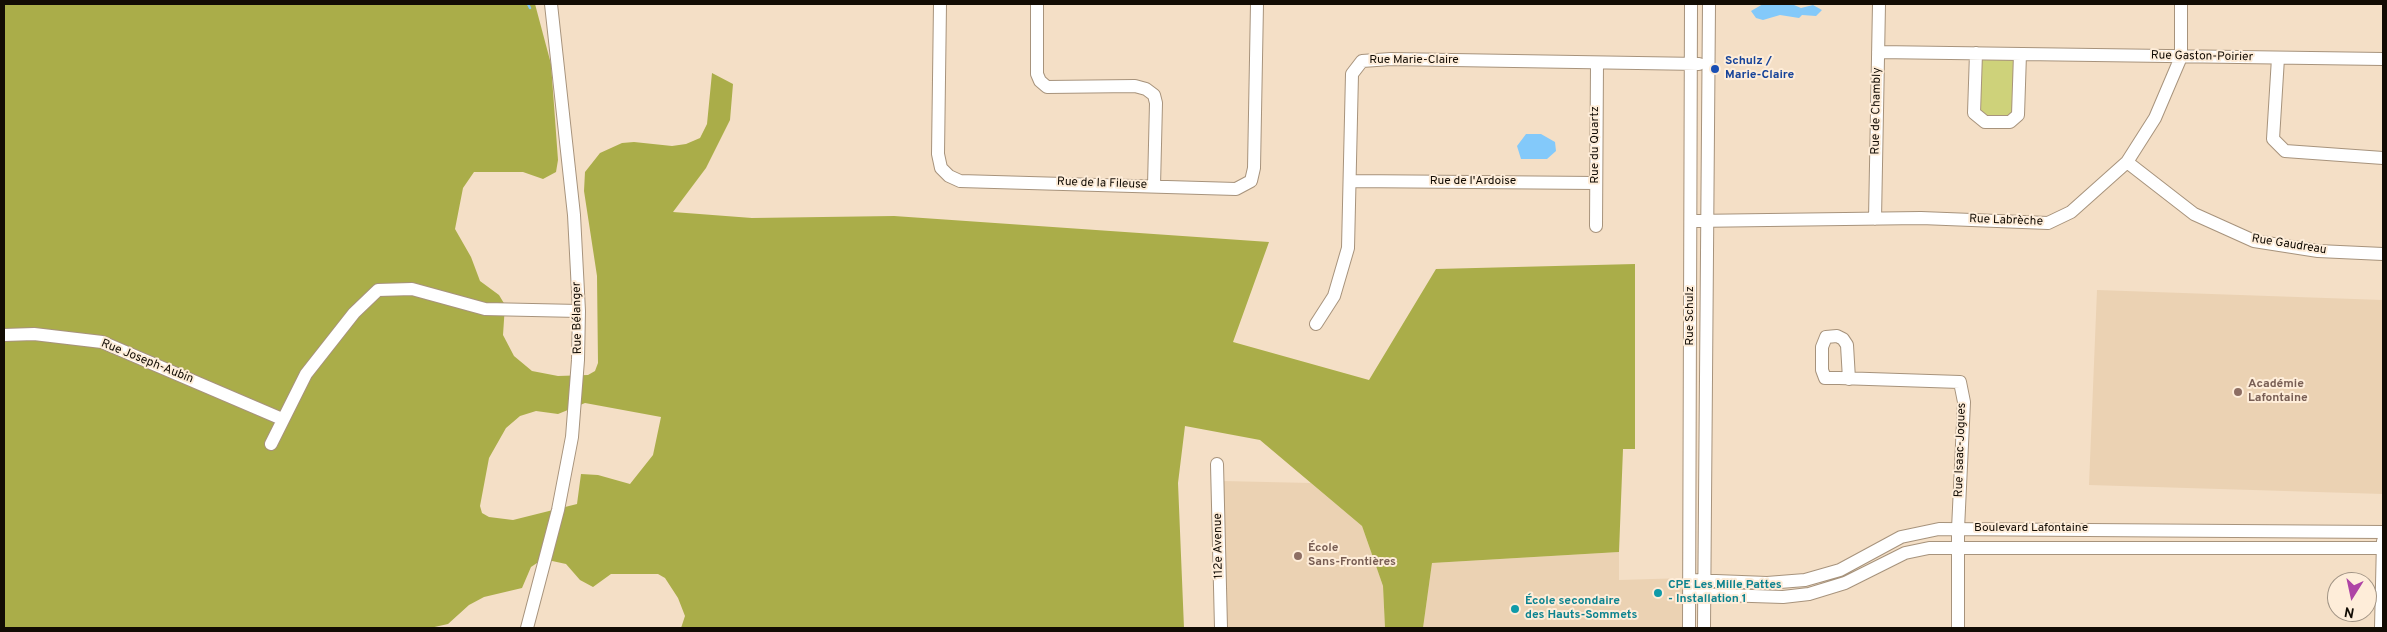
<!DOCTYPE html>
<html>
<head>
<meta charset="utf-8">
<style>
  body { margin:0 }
  #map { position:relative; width:2387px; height:632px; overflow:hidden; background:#f4dfc6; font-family:Overpass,sans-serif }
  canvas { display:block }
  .frame { position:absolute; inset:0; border:5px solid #120c04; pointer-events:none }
  .north { position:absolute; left:2327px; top:572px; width:50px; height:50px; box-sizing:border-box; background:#feedd9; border:1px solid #a09384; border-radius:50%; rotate:190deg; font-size:14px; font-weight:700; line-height:20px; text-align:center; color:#120c04 }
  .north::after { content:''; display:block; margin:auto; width:18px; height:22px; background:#ae44a5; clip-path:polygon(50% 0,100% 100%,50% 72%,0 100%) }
</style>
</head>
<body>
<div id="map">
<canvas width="2387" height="632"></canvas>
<div class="frame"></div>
<div class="north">N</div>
</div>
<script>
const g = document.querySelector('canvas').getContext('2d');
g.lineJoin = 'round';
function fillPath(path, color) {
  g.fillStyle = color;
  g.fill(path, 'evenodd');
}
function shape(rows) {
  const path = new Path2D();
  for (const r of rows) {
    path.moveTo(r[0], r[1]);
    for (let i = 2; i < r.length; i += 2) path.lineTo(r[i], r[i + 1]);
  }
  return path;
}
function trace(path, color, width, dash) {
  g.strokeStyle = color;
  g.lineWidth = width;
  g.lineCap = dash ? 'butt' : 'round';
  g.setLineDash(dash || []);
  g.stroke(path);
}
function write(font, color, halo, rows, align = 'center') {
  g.font = font + ' Overpass,sans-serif';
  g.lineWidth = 4;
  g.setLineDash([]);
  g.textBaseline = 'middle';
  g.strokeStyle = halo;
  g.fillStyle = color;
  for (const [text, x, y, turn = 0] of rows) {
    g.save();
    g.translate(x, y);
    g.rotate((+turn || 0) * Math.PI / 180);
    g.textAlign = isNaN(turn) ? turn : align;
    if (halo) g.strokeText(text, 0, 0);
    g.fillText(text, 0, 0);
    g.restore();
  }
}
const built = shape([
  [2097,290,2383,300,2383,494,2089,485],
  [1222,481,1311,483,1362,526,1383,586,1385,628,1224,628],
  [1619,552,1619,580,1686,578,1685,628,1423,628,1432,563]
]);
const green = shape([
  [1976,53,2020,54,2018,115,2010,122,1974,113]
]);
const forest = shape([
  [4,4,535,4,551,64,558,160,556,172,543,179,523,172,474,172,463,188,455,229,471,257,480,281,499,295,505,305,503,335,514,356,532,371,558,376,588,375,595,371,598,363,597,276,584,191,585,172,600,153,622,143,634,142,672,146,686,144,700,138,707,124,712,73,733,84,730,120,706,168,673,212,752,218,894,216,1269,242,1233,342,1369,380,1436,269,1635,264,1635,449,1623,449,1619,552,1432,563,1423,628,1385,628,1383,586,1362,526,1260,440,1185,426,1178,483,1184,628,681,628,685,616,678,598,665,578,658,574,611,574,593,587,580,580,566,564,543,559,531,567,522,588,484,597,469,605,448,624,430,628,4,628],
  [585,403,661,417,653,455,630,484,598,475,581,474,577,504,513,520,489,517,482,513,480,506,489,458,506,428,520,416,536,411,558,414]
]);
const water = shape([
  [1763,4,1794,5,1801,8,1813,5,1822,10,1816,16,1802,15,1799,18,1780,15,1763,20,1756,18,1751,11],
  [1526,134,1541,134,1555,142,1556,151,1547,159,1521,159,1517,146]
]);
const stream = shape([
  [528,4,530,8]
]);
const minor = shape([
  [940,4,938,154,941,168,949,176,960,181,1236,189,1251,181,1254,168,1257,4],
  [1037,4,1037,74,1040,81,1047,87,1135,86,1146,89,1154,95,1156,103,1154,186],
  [1878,52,2383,59],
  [1976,53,1974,113,1985,122,2010,122,2018,115,2020,54],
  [2278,58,2273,139,2285,151,2383,158],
  [2127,162,2194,214,2254,241,2318,251,2383,254],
  [1350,181,1596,183],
  [1875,219,1879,4],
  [1692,221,1921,218,2048,223,2071,212,2127,162,2155,118,2181,57,2181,4],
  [1596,226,1597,63],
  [1316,324,1334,296,1348,248,1352,74,1362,61,1391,59,1699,64],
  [4,335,34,334,102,342,282,419],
  [1849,379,1847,345,1843,339,1837,336,1826,337,1822,347,1822,370,1825,378,1839,378,1960,382,1964,402,1958,529,1958,628],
  [271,444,306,374,354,313,378,290,412,289,485,309,579,311],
  [1217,464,1221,628],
  [1690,580,1767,583,1805,580,1840,570,1901,537,1939,529,2383,532],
  [1690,594,1783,597,1809,594,1845,583,1905,553,1929,548,2383,548],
  [527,628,558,510,572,437,578,360,579,311,574,215,551,4],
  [1689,628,1691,4],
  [1704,628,1709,4],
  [2381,628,2383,541]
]);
const markers = [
  [1715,69,5,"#1a4fb4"],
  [2238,392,5,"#8d6e63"],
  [1298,556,5,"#8d6e63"],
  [1658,593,5,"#0f9aa8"],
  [1515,609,5,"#0f9aa8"]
];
const streetNames = [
  ["Rue Gaston-Poirier",2202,57,1],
  ["Rue Marie-Claire",1414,61],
  ["Rue de Chambly",1877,111,-89],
  ["Rue du Quartz",1596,145,-90],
  ["Rue de l'Ardoise",1473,182],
  ["Rue de la Fileuse",1102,184,2],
  ["Rue Labrèche",2006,221,2],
  ["Rue Gaudreau",2289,245,9],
  ["Rue Schulz",1691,316,-90],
  ["Rue Bélanger",578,318,-91],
  ["Rue Joseph-Aubin",147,362,22],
  ["Rue Isaac-Jogues",1961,450,-88],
  ["Boulevard Lafontaine",2031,529],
  ["112e Avenue",1219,546,-91]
];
const transitNames = [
  ["Schulz /",1725,62],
  ["Marie-Claire",1725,76]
];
const educationNames = [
  ["Académie",2248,385],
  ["Lafontaine",2248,399],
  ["École",1308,549],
  ["Sans-Frontières",1308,563]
];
const cultureNames = [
  ["CPE Les Mille Pattes",1668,586],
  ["- Installation 1",1668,600],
  ["École secondaire",1525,602],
  ["des Hauts-Sommets",1525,616]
];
fillPath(built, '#ebd2b3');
fillPath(green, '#ced27a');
fillPath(forest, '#aaad49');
fillPath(water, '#83c9fa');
trace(stream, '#83c9fa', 2.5);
trace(minor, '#a7937c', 14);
trace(minor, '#fff', 12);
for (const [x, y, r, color] of markers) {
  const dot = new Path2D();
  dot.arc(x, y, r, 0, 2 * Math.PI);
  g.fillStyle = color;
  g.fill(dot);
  trace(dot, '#feedd9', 2);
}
write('12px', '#120c04', '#feedd9', streetNames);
write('bold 12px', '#164399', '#feedd9', transitNames, 'left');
write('bold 12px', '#785e54', '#feedd9', educationNames, 'left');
write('bold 12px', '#0d838f', '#feedd9', cultureNames, 'left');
</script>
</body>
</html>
